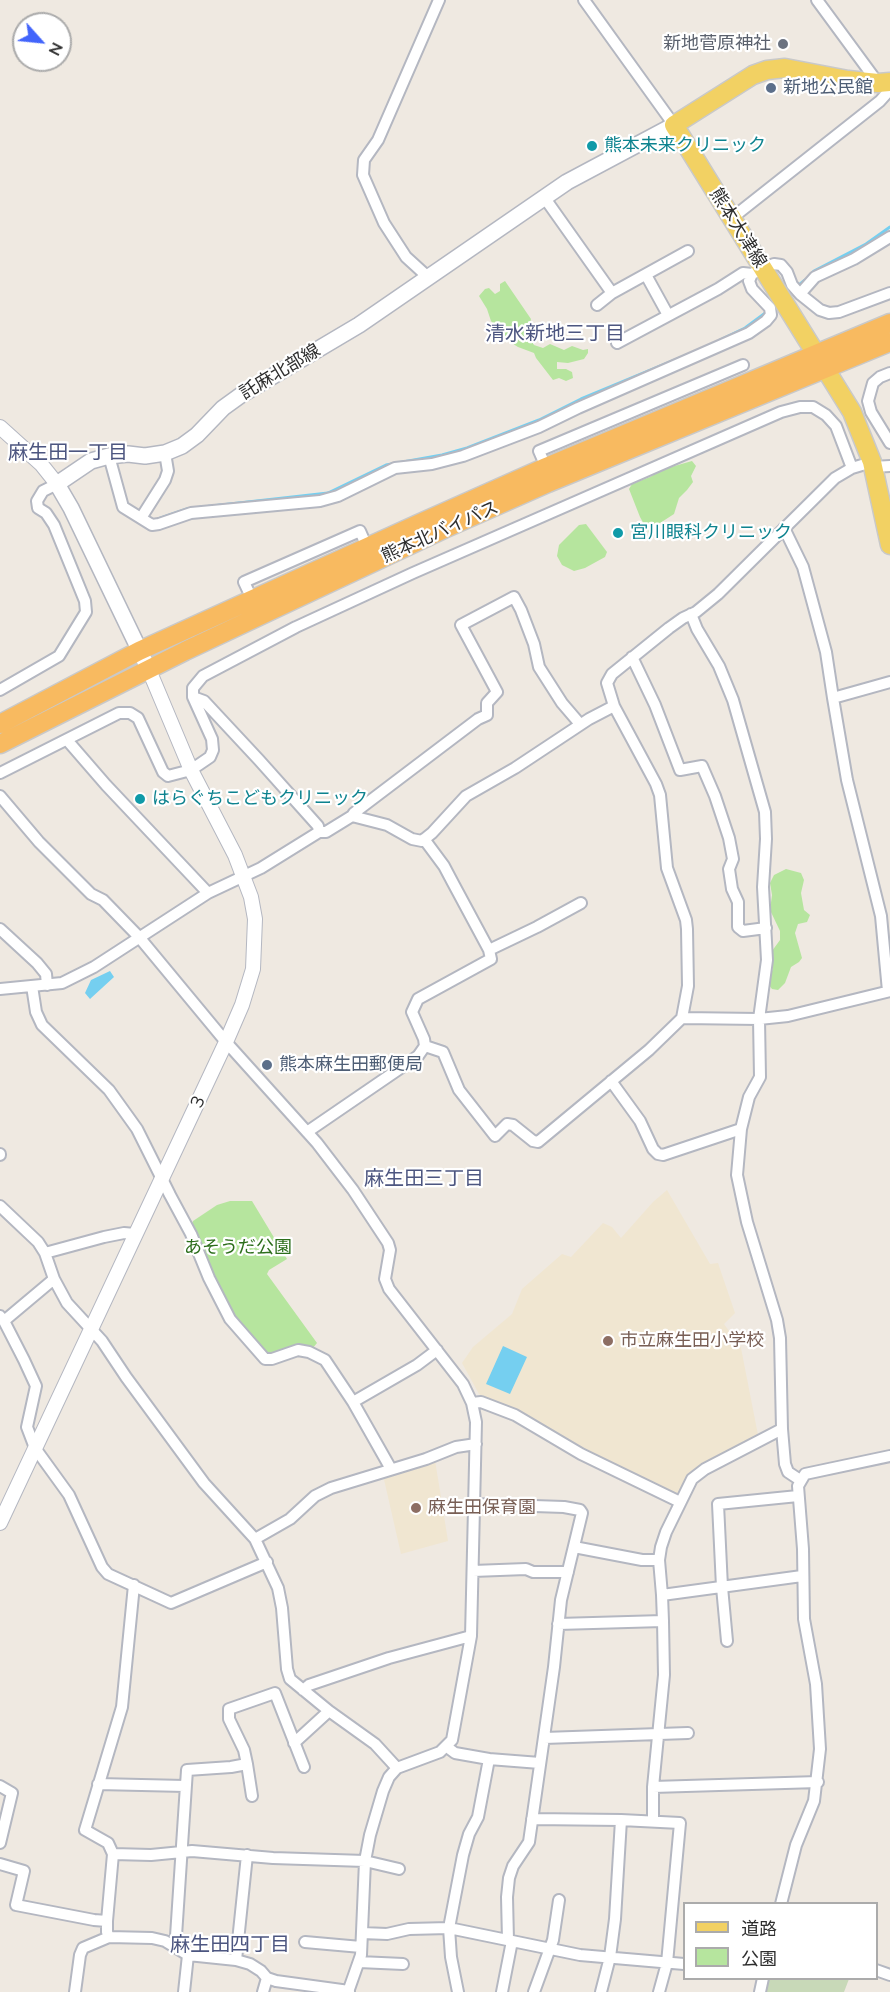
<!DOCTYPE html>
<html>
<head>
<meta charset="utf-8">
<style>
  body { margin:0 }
  #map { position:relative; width:890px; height:1992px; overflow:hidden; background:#efe9e1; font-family:Mulish,"Noto Sans JP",sans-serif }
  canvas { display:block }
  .legend { position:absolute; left:683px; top:1902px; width:195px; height:78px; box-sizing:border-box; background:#fff; border:2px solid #ababab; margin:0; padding:8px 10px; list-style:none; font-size:18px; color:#2e2e2e }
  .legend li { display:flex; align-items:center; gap:12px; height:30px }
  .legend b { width:30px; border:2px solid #ababab }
  .north { position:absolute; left:12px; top:12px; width:60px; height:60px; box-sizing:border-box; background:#fff; border:2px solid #ababab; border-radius:50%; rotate:117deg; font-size:16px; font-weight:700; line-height:24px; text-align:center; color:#2e2e2e }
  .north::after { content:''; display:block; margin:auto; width:21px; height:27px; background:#4264fb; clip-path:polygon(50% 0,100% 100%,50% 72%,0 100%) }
</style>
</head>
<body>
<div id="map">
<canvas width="890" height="1992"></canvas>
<ul class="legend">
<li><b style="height:8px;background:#f2d163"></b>道路</li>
<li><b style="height:16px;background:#b6e59e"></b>公園</li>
</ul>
<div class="north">N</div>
</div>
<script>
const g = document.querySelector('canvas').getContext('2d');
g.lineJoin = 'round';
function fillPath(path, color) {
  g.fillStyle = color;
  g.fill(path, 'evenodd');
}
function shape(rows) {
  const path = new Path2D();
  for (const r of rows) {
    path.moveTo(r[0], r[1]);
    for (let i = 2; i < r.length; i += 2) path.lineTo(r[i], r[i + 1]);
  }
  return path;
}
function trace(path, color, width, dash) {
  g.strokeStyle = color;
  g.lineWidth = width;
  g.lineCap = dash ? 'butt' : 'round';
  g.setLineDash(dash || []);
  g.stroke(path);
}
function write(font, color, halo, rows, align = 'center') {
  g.font = font + ' Mulish,"Noto Sans JP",sans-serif';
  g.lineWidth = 4.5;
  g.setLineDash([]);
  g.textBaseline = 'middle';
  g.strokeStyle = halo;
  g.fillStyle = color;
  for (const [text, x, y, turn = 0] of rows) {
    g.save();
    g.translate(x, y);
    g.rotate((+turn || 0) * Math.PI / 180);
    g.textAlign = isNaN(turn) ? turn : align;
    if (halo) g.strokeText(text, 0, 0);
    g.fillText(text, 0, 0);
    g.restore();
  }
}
const education = shape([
  [667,1190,710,1264,718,1263,735,1313,724,1324,741,1348,758,1435,710,1462,679,1494,674,1495,590,1455,523,1414,483,1397,479,1394,462,1363,473,1347,512,1314,522,1289,562,1254,571,1257,603,1223,612,1227,621,1238,653,1202],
  [435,1460,448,1541,401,1554,383,1475]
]);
const green = shape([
  [505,281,531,319,528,332,530,338,534,345,543,348,550,344,564,350,572,346,583,350,588,349,588,353,584,359,568,363,557,362,557,369,566,369,572,372,573,378,566,381,559,378,553,380,536,358,534,353,518,347,507,340,491,321,487,309,479,296,485,289,489,288,495,294,500,291,500,284],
  [692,461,696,466,691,476,693,482,687,490,679,498,674,514,657,525,654,536,650,535,640,517,629,489,632,484,650,477,664,469],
  [586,524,607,552,605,557,585,568,574,571,562,565,557,556,559,545,579,525],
  [786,869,801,873,804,880,801,893,804,910,810,915,807,922,798,924,795,933,802,958,799,962,791,967,785,983,778,990,772,989,768,984,773,968,771,960,772,951,780,940,780,931,770,910,772,895,770,883,774,875],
  [230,1201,252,1201,287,1259,269,1270,267,1274,317,1343,312,1349,267,1355,240,1326,212,1278,191,1227,193,1221,217,1205]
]);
const cemetery = shape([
  [769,1979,769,1978,849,1979,844,1992,766,1992]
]);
const water = shape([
  [110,971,114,977,90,999,85,993,91,980],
  [503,1346,527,1357,510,1394,486,1384]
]);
const stream = shape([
  [810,275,814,271,866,244,890,227],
  [787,295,805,280],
  [720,340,745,328,768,311],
  [194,508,328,493,386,465,442,455,467,448,539,420,581,399,687,355],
  [158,519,187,509]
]);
const minor = shape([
  [584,0,674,125],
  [817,0,878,83],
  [544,197,612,293,597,305],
  [732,218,880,101,887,93,890,84],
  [646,275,668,315],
  [429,278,406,257,384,223,363,175,364,160,378,140,439,0],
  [612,293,688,251],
  [800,294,815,277,854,259,890,237],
  [617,343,718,289,743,273,752,274],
  [890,373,880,377,873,383,868,401,871,412,890,443],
  [109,456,123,507,152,525,159,524,191,513,320,501,338,496,395,468,432,464,463,456,539,427,578,408,749,333,766,321,771,315,770,308,752,289,749,281,752,274,763,268,774,264,781,265,787,272,792,285,800,294,820,310,829,313,839,312,890,293],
  [546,467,539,451,743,365],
  [873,467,890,466],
  [141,518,165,480,168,471,165,453],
  [784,528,803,567,826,652,833,698,890,682],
  [252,599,244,582,360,531,367,547],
  [632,657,655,705,680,770,702,766,715,796,729,838,733,859,729,869,732,889,738,902,738,927,743,931,766,928],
  [0,690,59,656,86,612,85,601,54,525,46,513,38,508,37,501,43,491,57,484],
  [193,697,204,701,259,760,318,826,319,832],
  [833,698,847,780,881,916,888,991],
  [67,740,106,785,208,893],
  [0,773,119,713,130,713,138,718,163,772,168,776,191,770,210,757,213,750,212,739,193,697,193,688,203,676,296,627,413,573,781,412,800,407,813,407,826,415,836,426,852,468],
  [0,796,39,842,91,894,103,900,139,937,226,1042,317,1143,353,1190,388,1243,390,1250,385,1279,389,1289,463,1384,472,1403,476,1422,471,1636,452,1740,440,1752,397,1768,389,1777,383,1791,370,1835,365,1861,361,1955,348,1992],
  [352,816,387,825,412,839,422,841,432,833,466,796,515,768,589,719,614,706,607,683,612,674,669,628,683,618,696,612,718,594,835,478,852,468,872,462],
  [0,929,37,963,46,974,47,985],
  [489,950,537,927,581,903],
  [32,986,36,1012,42,1025,109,1090,137,1129,170,1195,191,1234,209,1278,230,1319,265,1359,272,1359,298,1350,309,1352,325,1360,353,1402,391,1469],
  [0,989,62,983,94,967,208,893,261,868,319,832,326,832,352,816,354,813,478,719,487,715,487,703,497,692,461,625,514,597,521,610,534,644,539,667,562,703,580,724],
  [682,1018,759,1019,788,1016,890,991],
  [425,1046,443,1052,459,1090,495,1136,507,1124,513,1125,533,1141,538,1142,649,1050,682,1018,688,986,687,929,686,920,667,868,660,795,656,784,614,706],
  [611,1081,640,1121,653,1149,658,1154,663,1155,741,1129,749,1097,760,1077,759,1019,767,960,763,887,766,839,765,812,733,700,719,666,697,629,691,614],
  [307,1132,418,1056,425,1046,424,1039,412,1012,418,999,491,959,489,950,453,883,444,866,424,839],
  [0,1154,0,1155],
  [0,1206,38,1242,45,1253,54,1279,67,1303,102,1341,126,1377,204,1483,255,1539,278,1588,282,1608,287,1669,290,1679,329,1711,375,1744,397,1768],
  [45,1253,104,1237,124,1233,135,1234],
  [0,1316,4,1321,24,1360,36,1386,27,1427,35,1448,69,1495,102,1567,108,1574,171,1603,267,1562],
  [4,1321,54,1279],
  [353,1402,417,1365,437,1350],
  [472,1403,481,1402,515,1415,581,1454,680,1502],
  [782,1429,785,1464,788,1472,800,1480],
  [474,1504,564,1507,580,1510,582,1513,561,1600,554,1667,529,1842,513,1866,509,1878,507,1897,508,1940],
  [255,1539,290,1519,315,1496,331,1488,426,1459,456,1447,476,1444],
  [574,1547,642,1560,659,1560],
  [473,1571,526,1569,533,1572,568,1572],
  [134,1585,122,1707,85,1830,108,1843,113,1854,107,1921,107,1932,109,1937,152,1938,165,1941,188,1955,236,1960,250,1964,261,1971,267,1978,276,1981,349,1991],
  [662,1595,659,1560,661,1547,666,1532,692,1479,705,1469,782,1429,780,1338,777,1320,747,1222,737,1175,741,1129],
  [558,1624,663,1621,662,1595,802,1576],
  [727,1641,722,1587,718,1504,798,1496],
  [303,1690,309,1685,389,1658,471,1636],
  [544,1738,688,1733],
  [294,1743,329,1711],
  [447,1747,455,1753,489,1759,540,1763],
  [247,1764,244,1750,229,1719,229,1709,275,1693,304,1767],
  [98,1784,185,1786],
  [0,1786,12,1793,0,1843],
  [653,1787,818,1782],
  [532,1819,621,1820,615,1919,610,1957,601,1992],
  [621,1820,680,1823,667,1963,659,1992],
  [653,1820,653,1787,664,1675,663,1621],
  [113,1854,151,1855,192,1851,273,1858,365,1861,399,1869],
  [0,1864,24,1871,16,1905,94,1920,107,1921],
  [781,1904,796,1845,814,1801,820,1749,816,1684,804,1619,803,1549,798,1486,805,1474,890,1456],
  [362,1933,387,1934,409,1929,449,1928,463,1855,469,1834,478,1817,489,1759],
  [305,1942,361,1947],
  [173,1945,176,1936,187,1770,231,1767,247,1764,252,1796],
  [236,1960,247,1855],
  [359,1962,403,1964],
  [876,1970,890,1975],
  [75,1992,80,1955,83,1948,109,1937],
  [184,1992,188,1955],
  [263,1992,267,1978],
  [458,1992,451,1957,449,1928,580,1955,684,1964],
  [502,1992,512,1941],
  [534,1992,553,1940,559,1900],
  [760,1992,763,1978]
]);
const tertiary = shape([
  [0,427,41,464,57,484],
  [0,1523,226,1042,242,1005,253,969,255,919,251,897,235,855,191,770,149,670]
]);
const secondary = shape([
  [149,670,71,508,57,484,91,461,109,456,128,454,145,456,165,453,182,446,197,435,223,408,241,395,359,325,567,182,674,125]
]);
const primary = shape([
  [890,82,878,83,848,80,785,68,767,70,753,75,674,125,852,412,872,462,890,545]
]);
const trunk = shape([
  [0,724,139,651,418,524,546,467,890,323],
  [0,744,185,651,444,529,548,483,890,342]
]);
const markers = [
  [783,44,6,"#6b7280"],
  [771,88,6,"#5c6f8a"],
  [592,146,6,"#0f9aa8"],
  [618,533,6,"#0f9aa8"],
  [140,799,6,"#0f9aa8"],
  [267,1065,6,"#5c6f8a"],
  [608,1341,6,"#8d6e63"],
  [416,1508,6,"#8d6e63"]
];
const worshipNames = [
  ["新地菅原神社",771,44]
];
const serviceNames = [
  ["新地公民館",783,88],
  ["熊本麻生田郵便局",279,1065]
];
const cultureNames = [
  ["熊本未来クリニック",604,146],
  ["宮川眼科クリニック",630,533],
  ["はらぐちこどもクリニック",152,799]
];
const streetNames = [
  ["熊本大津線",738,228,58],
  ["託麻北部線",280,372,-31],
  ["熊本北バイパス",440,532,-24],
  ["3",198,1102,-65]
];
const parkNames = [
  ["あそうだ公園",238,1248]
];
const educationNames = [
  ["市立麻生田小学校",620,1341],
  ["麻生田保育園",428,1508]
];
const neighbourhoodNames = [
  ["清水新地三丁目",555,334],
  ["麻生田一丁目",68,453],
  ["麻生田三丁目",424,1179],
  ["麻生田四丁目",230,1945]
];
fillPath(education, '#f0e6d1');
fillPath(green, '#b6e59e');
fillPath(cemetery, '#c8d9b8');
fillPath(water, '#75cff0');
trace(stream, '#75cff0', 3);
trace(minor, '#b4b7c1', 14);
trace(tertiary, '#b4b7c1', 16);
trace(secondary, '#b4b7c1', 18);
trace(primary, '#c9c9c9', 21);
trace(trunk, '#c9c9c9', 21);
trace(minor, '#fff', 10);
trace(tertiary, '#fff', 14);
trace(secondary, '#fff', 15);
trace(primary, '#f2d163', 18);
trace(trunk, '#f8ba60', 18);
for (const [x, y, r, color] of markers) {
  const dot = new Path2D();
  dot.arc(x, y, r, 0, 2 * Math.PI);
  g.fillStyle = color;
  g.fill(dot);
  trace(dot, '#fff', 2);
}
write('18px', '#5b616d', '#fff', worshipNames, 'right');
write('18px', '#4e5e75', '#fff', serviceNames, 'left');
write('18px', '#0d838f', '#fff', cultureNames, 'left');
write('18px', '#2e2e2e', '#fff', streetNames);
write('18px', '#2c6e1b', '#fff', parkNames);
write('18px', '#785e54', '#fff', educationNames, 'left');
write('20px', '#4d5680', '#fff', neighbourhoodNames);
</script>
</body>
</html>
